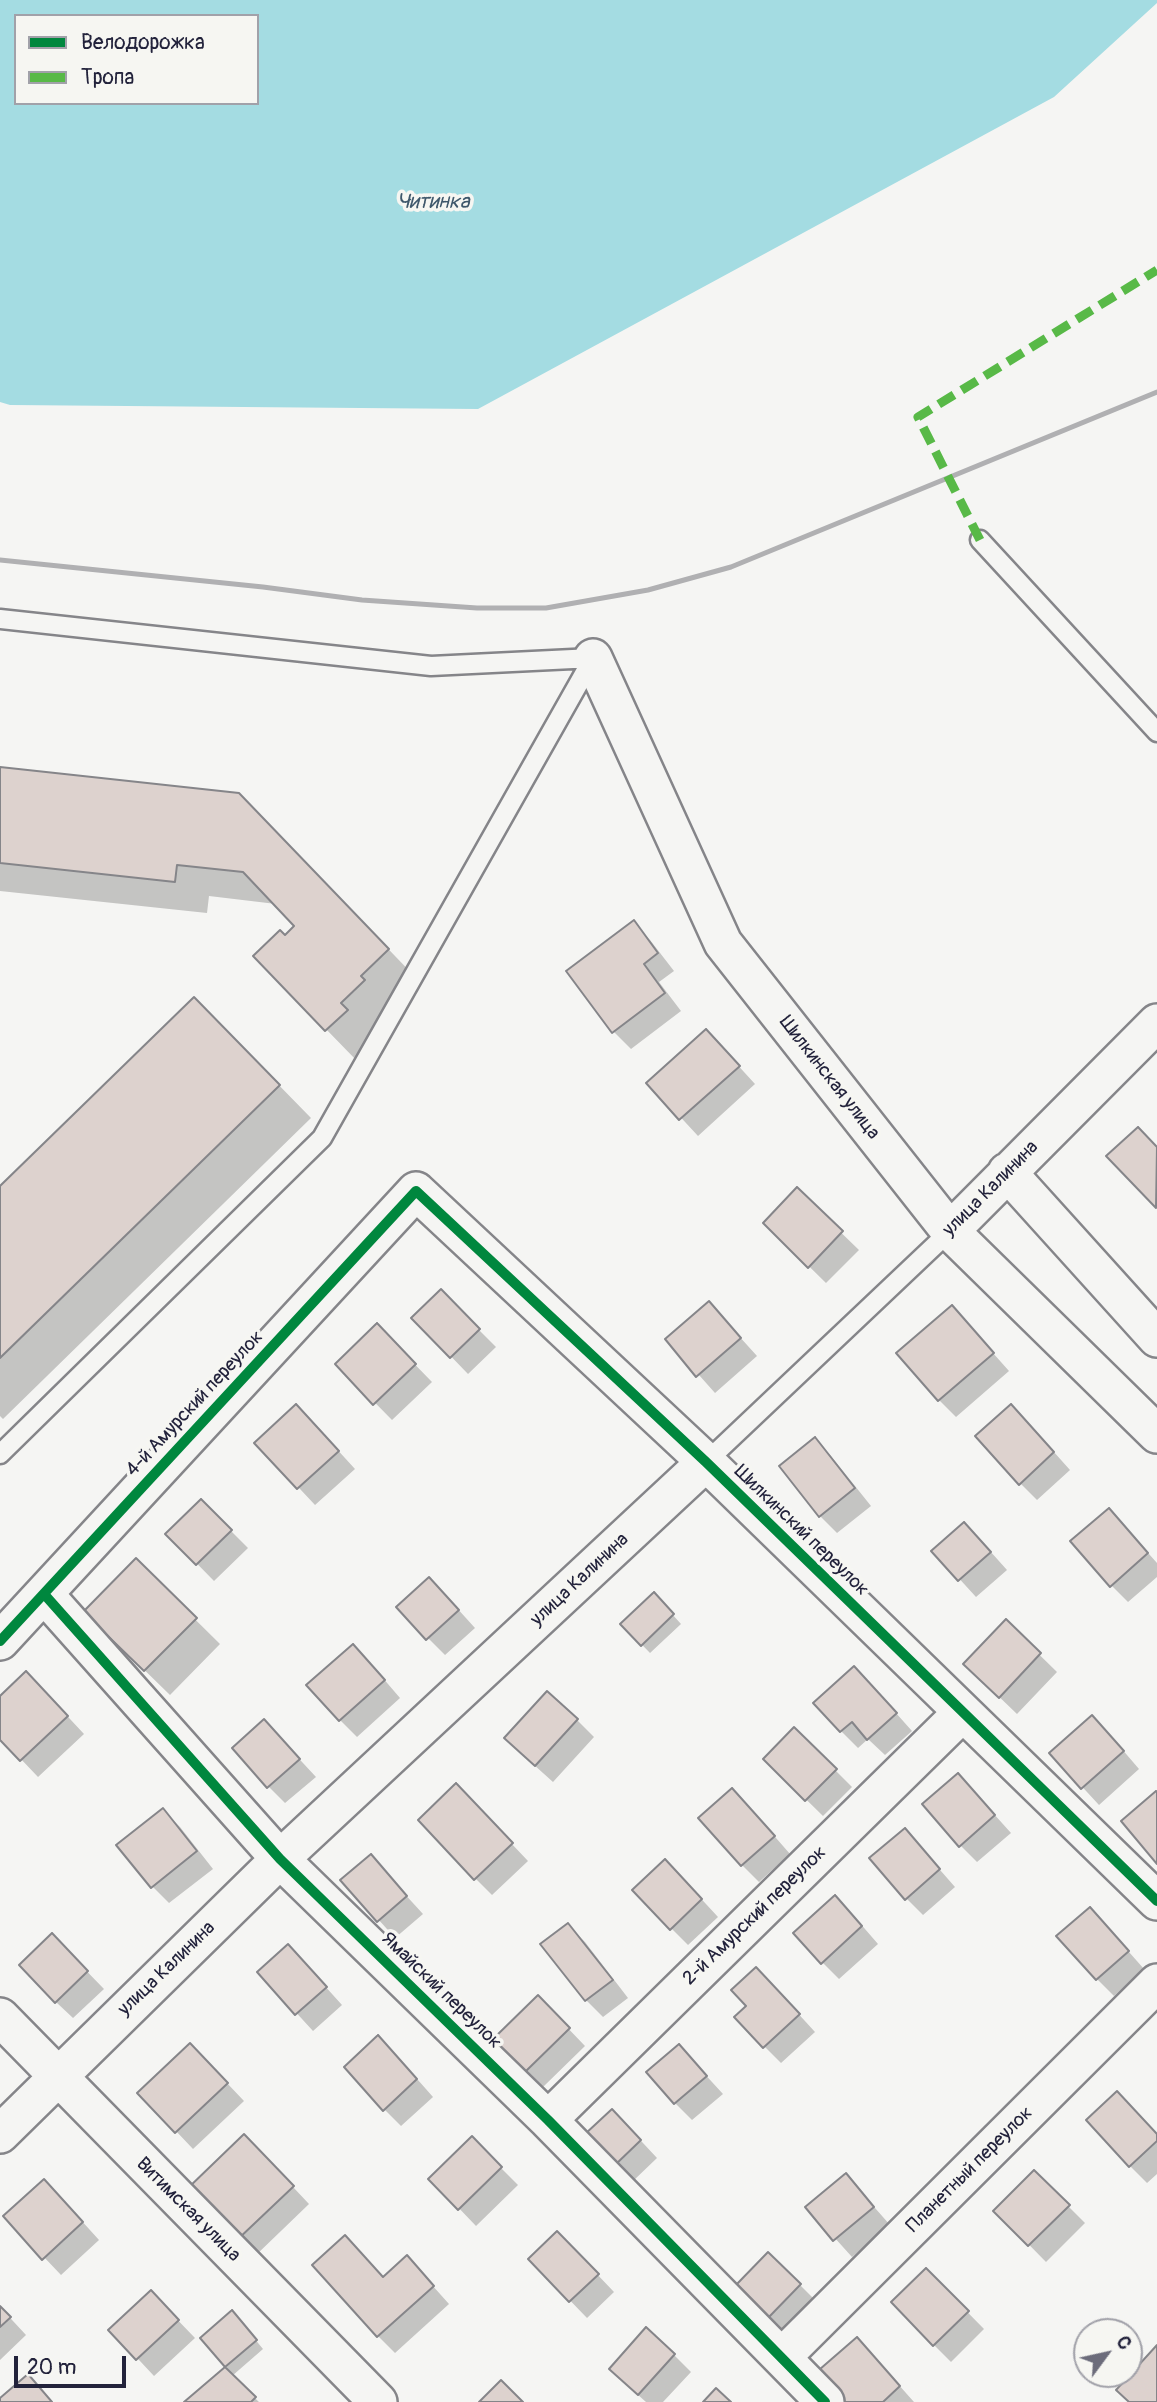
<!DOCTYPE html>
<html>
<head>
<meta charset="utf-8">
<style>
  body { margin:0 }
  #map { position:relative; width:1157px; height:2402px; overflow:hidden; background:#f5f5f3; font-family:Pangolin,sans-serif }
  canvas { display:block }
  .legend { position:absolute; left:14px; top:14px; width:245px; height:91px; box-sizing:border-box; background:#f6f6f2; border:2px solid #a1a1a9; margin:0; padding:9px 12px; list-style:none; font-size:21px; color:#22223b }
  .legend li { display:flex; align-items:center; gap:14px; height:35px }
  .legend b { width:35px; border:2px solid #a1a1a9 }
  .north { position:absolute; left:1073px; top:2318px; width:70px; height:70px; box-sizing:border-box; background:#f6f6f2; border:2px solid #a1a1a9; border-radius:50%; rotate:57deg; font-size:19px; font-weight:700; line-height:28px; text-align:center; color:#22223b }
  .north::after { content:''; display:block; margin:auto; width:24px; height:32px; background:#6c6c7b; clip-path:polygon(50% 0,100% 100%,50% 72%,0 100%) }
  .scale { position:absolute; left:14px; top:2356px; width:112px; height:32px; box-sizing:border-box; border:4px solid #22223b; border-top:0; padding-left:9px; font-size:21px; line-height:24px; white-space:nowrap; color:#22223b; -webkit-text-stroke:5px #f6f6f2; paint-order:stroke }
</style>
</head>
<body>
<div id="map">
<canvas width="1157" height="2402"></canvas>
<ul class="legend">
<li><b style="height:9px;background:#00873e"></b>Велодорожка</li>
<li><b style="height:9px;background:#58b947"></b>Тропа</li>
</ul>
<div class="north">С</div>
<div class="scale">20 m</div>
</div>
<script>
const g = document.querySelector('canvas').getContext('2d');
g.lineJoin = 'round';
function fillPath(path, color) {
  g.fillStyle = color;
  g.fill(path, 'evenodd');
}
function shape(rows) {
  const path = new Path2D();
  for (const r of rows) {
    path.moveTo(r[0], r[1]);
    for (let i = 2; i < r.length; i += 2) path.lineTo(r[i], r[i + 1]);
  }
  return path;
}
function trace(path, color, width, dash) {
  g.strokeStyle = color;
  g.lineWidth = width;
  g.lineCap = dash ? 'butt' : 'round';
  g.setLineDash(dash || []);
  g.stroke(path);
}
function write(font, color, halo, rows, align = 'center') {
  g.font = font + ' Pangolin,sans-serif';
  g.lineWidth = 7;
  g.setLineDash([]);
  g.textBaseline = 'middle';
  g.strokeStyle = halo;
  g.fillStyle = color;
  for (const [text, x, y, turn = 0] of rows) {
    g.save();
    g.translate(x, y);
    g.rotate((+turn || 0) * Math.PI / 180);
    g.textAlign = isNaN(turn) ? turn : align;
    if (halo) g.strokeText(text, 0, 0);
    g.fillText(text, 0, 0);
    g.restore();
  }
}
const water = shape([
  [0,0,1157,0,1157,3,1054,97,478,409,10,405,0,402],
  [16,16,257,16,257,103,16,103]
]);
const shadow = shape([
  [0,769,271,827,420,982,358,1062,255,956,285,938,297,926,276,904,209,896,207,913,0,891],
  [633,923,650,940,674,971,659,982,681,1011,631,1049,614,1032,569,971],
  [226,1031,311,1118,3,1419,0,1416,0,1188],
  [723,1049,755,1084,698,1136,649,1083],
  [1138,1129,1157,1149,1157,1207,1109,1156],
  [797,1190,859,1250,826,1283,765,1223],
  [441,1292,496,1347,468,1374,414,1318],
  [709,1303,757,1356,715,1393,667,1339],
  [952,1307,1009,1371,956,1417,939,1400],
  [394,1343,432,1382,392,1420,337,1364],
  [313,1423,355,1469,315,1505,257,1443],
  [1028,1423,1070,1470,1037,1500,1020,1483],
  [815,1439,831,1456,871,1506,837,1533,820,1516],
  [201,1501,248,1548,214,1581,168,1534],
  [1125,1527,1157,1563,1157,1577,1128,1602,1111,1585],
  [981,1541,1007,1570,976,1597,934,1551],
  [136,1561,220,1644,170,1695,85,1612],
  [446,1596,475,1628,445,1655,428,1638],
  [662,1603,681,1624,650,1653,622,1624],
  [1006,1622,1057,1672,1017,1714,965,1664],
  [370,1663,400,1698,357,1737,340,1720],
  [871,1685,912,1731,885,1755,868,1739,858,1748,841,1731],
  [43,1690,84,1734,38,1777,0,1737,0,1698],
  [577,1720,594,1737,553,1782,523,1755],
  [264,1721,316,1777,285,1803,268,1786],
  [794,1729,852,1787,823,1816,765,1759],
  [1109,1734,1139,1769,1099,1805,1051,1753],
  [975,1793,1011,1833,977,1862,961,1846],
  [473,1803,528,1861,492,1895,475,1878],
  [749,1807,790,1854,759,1882,742,1865],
  [163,1810,180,1827,213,1869,169,1903,152,1886],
  [905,1830,955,1887,923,1915,906,1898],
  [370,1856,423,1914,395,1938,343,1880],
  [682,1878,718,1917,688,1945,671,1928],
  [852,1914,878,1944,839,1979,822,1962],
  [568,1925,585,1942,628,1998,603,2017,586,2000,543,1944],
  [1106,1926,1144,1969,1114,1996,1097,1979],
  [69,1953,104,1989,73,2018,56,2002],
  [305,1964,342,2005,313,2031,259,1972],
  [773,1986,815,2032,781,2063,764,2046],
  [538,1997,585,2046,543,2087,495,2039],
  [679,2046,723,2094,692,2120,675,2103],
  [395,2054,433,2097,401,2126,384,2109],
  [207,2062,244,2101,193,2149,140,2093],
  [629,2128,657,2158,632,2182,586,2135],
  [1157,2135,1157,2174,1147,2183,1130,2166],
  [472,2139,518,2185,476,2226,431,2179],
  [261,2153,309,2204,254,2257,189,2190],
  [1034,2172,1085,2223,1046,2262,996,2211],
  [846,2175,890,2225,852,2257,807,2207],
  [61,2198,99,2240,61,2275,5,2216],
  [574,2250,614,2292,587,2318,530,2259],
  [926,2270,984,2329,951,2362,934,2345],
  [423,2275,449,2304,395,2353,378,2336,384,2278],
  [800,2285,817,2302,786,2334,755,2303],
  [0,2307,26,2335,0,2360],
  [168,2310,195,2338,154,2376,111,2330],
  [240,2321,263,2349,232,2376,259,2402,187,2402,227,2367,202,2338],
  [674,2355,691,2372,663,2402,646,2402,628,2386],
  [873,2356,914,2402,837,2402]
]);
const building = shape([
  [0,767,239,793,389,949,361,976,365,980,341,1003,348,1010,325,1031,253,956,280,930,285,935,294,926,243,872,177,865,175,882,0,863,0,767],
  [634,920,658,953,644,964,665,993,612,1033,566,971,634,920],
  [194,997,280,1085,0,1358,0,1186,194,997],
  [706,1029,740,1066,679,1120,646,1083,706,1029],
  [1138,1127,1157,1147,1156,1208,1106,1156,1138,1127],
  [797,1187,843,1231,808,1268,763,1223,797,1187],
  [441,1289,480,1329,450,1358,411,1318,441,1289],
  [709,1301,741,1338,696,1377,665,1339,709,1301],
  [952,1305,994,1353,938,1401,896,1353,952,1305],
  [377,1323,416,1364,373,1405,335,1364,377,1323],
  [296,1404,339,1451,297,1489,254,1443,296,1404],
  [1011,1404,1054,1452,1019,1485,975,1436,1011,1404],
  [815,1437,855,1488,819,1517,779,1466,815,1437],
  [201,1499,232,1530,196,1565,165,1534,201,1499],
  [1109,1508,1148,1553,1110,1587,1070,1541,1109,1508],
  [964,1522,991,1552,958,1581,931,1551,964,1522],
  [136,1558,197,1618,144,1671,83,1612,136,1558],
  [429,1577,459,1610,426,1640,396,1607,429,1577],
  [654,1592,674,1614,641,1646,620,1624,654,1592],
  [1006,1619,1041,1653,999,1698,963,1664,1006,1619],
  [353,1644,385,1680,339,1721,306,1685,353,1644],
  [854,1666,897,1713,867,1740,852,1722,840,1732,813,1703,854,1666],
  [26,1671,68,1716,20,1761,0,1740,0,1696,26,1671],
  [547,1691,578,1719,535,1766,504,1738,547,1691],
  [1092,1715,1124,1751,1081,1789,1049,1753,1092,1715],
  [264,1719,300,1759,267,1788,232,1748,264,1719],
  [794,1727,837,1769,805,1801,763,1759,794,1727],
  [958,1773,995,1815,959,1847,922,1804,958,1773],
  [456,1783,513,1843,474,1880,418,1820,456,1783],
  [732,1788,775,1836,741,1866,698,1818,732,1788],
  [1156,1791,1157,1792,1157,1864,1121,1821,1156,1791],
  [163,1808,197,1851,151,1888,116,1845,163,1808],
  [905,1828,940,1869,905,1900,869,1858,905,1828],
  [371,1854,407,1896,377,1922,340,1880,371,1854],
  [665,1859,702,1899,670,1930,632,1890,665,1859],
  [835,1895,862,1926,821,1964,793,1933,835,1895],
  [1090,1907,1129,1951,1096,1980,1056,1936,1090,1907],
  [568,1923,613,1980,585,2001,540,1944,568,1923],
  [52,1933,88,1971,55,2003,19,1965,52,1933],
  [288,1944,327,1987,295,2015,257,1972,288,1944],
  [756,1967,800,2014,763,2048,734,2017,746,2006,731,1990,756,1967],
  [538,1995,570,2028,525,2072,493,2039,538,1995],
  [378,2035,417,2079,383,2111,344,2067,378,2035],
  [190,2043,228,2083,175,2133,137,2093,190,2043],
  [679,2044,707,2076,674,2104,646,2072,679,2044],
  [1117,2091,1157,2134,1157,2141,1129,2167,1086,2120,1117,2091],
  [612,2109,641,2140,614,2166,584,2135,612,2109],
  [244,2134,294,2186,236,2241,186,2190,244,2134],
  [472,2136,502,2167,458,2210,428,2179,472,2136],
  [1034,2170,1070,2205,1028,2246,993,2211,1034,2170],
  [846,2173,874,2207,833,2241,805,2207,846,2173],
  [44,2179,83,2222,42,2260,3,2216,44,2179],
  [557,2231,599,2274,569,2302,528,2259,557,2231],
  [345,2235,383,2277,407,2255,434,2286,377,2337,312,2265,345,2235],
  [768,2252,801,2284,768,2318,735,2286,768,2252],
  [926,2268,969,2311,933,2346,891,2302,926,2268],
  [151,2290,179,2320,136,2360,108,2330,151,2290],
  [0,2306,11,2317,0,2327,0,2306],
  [232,2310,257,2340,225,2367,200,2338,232,2310],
  [646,2327,675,2354,638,2395,609,2369,646,2327],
  [857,2337,900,2386,883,2402,835,2402,812,2376,857,2337],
  [1157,2345,1157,2402,1129,2402,1116,2390,1157,2345],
  [225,2367,256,2397,251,2402,184,2402,225,2367],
  [28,2374,52,2402,0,2402,0,2398,28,2374],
  [501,2380,523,2402,479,2402,501,2380],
  [716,2388,731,2402,703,2402,716,2388]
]);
const lane = shape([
  [980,540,1157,732],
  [0,619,431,666,593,658],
  [0,1454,322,1138,593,658],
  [706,1462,950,1231]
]);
const street = shape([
  [593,658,723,943,950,1231,1157,1434],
  [1007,1172,1157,1338],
  [950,1231,1157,1023],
  [44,1594,280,1859,548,2120,825,2402],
  [0,1641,416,1191,706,1462,1157,1901],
  [0,2017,378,2402],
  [548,2120,962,1713],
  [0,2134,280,1859,706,1462],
  [782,2357,1157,1983]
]);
const rail = shape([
  [0,560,263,587,362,600,477,608,546,608,648,590,731,567,1157,392]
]);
const quiet = shape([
  [980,540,918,417,1157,270]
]);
const cycleway = shape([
  [44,1594,280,1859,548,2120,825,2402],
  [0,1641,416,1191,706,1462,1157,1901]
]);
const streetNames = [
  ["Шилкинская улица",829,1078,52],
  ["улица Калинина",991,1189,-45],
  ["4-й Амурский переулок",195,1404,-47],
  ["Шилкинский переулок",801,1531,44],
  ["улица Калинина",580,1580,-43],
  ["2-й Амурский переулок",755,1916,-44],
  ["улица Калинина",167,1969,-44],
  ["Ямайский переулок",441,1991,44],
  ["Планетный переулок",970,2170,-45],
  ["Витимская улица",188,2210,45]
];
const waterNames = [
  ["Читинка",433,203]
];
fillPath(water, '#a4dce2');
fillPath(shadow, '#0003');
fillPath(building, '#ddd2ce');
trace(building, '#858589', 2);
trace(lane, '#858589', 23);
trace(street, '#858589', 42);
trace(lane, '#f5f5f3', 18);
trace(street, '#f5f5f3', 37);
trace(rail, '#b0b0b2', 5);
trace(quiet, '#58b947', 9, [18, 9]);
trace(cycleway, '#00873e', 10);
write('19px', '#22223b', '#f6f6f2', streetNames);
write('italic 21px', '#3e576b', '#f6f6f2', waterNames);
</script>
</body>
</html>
